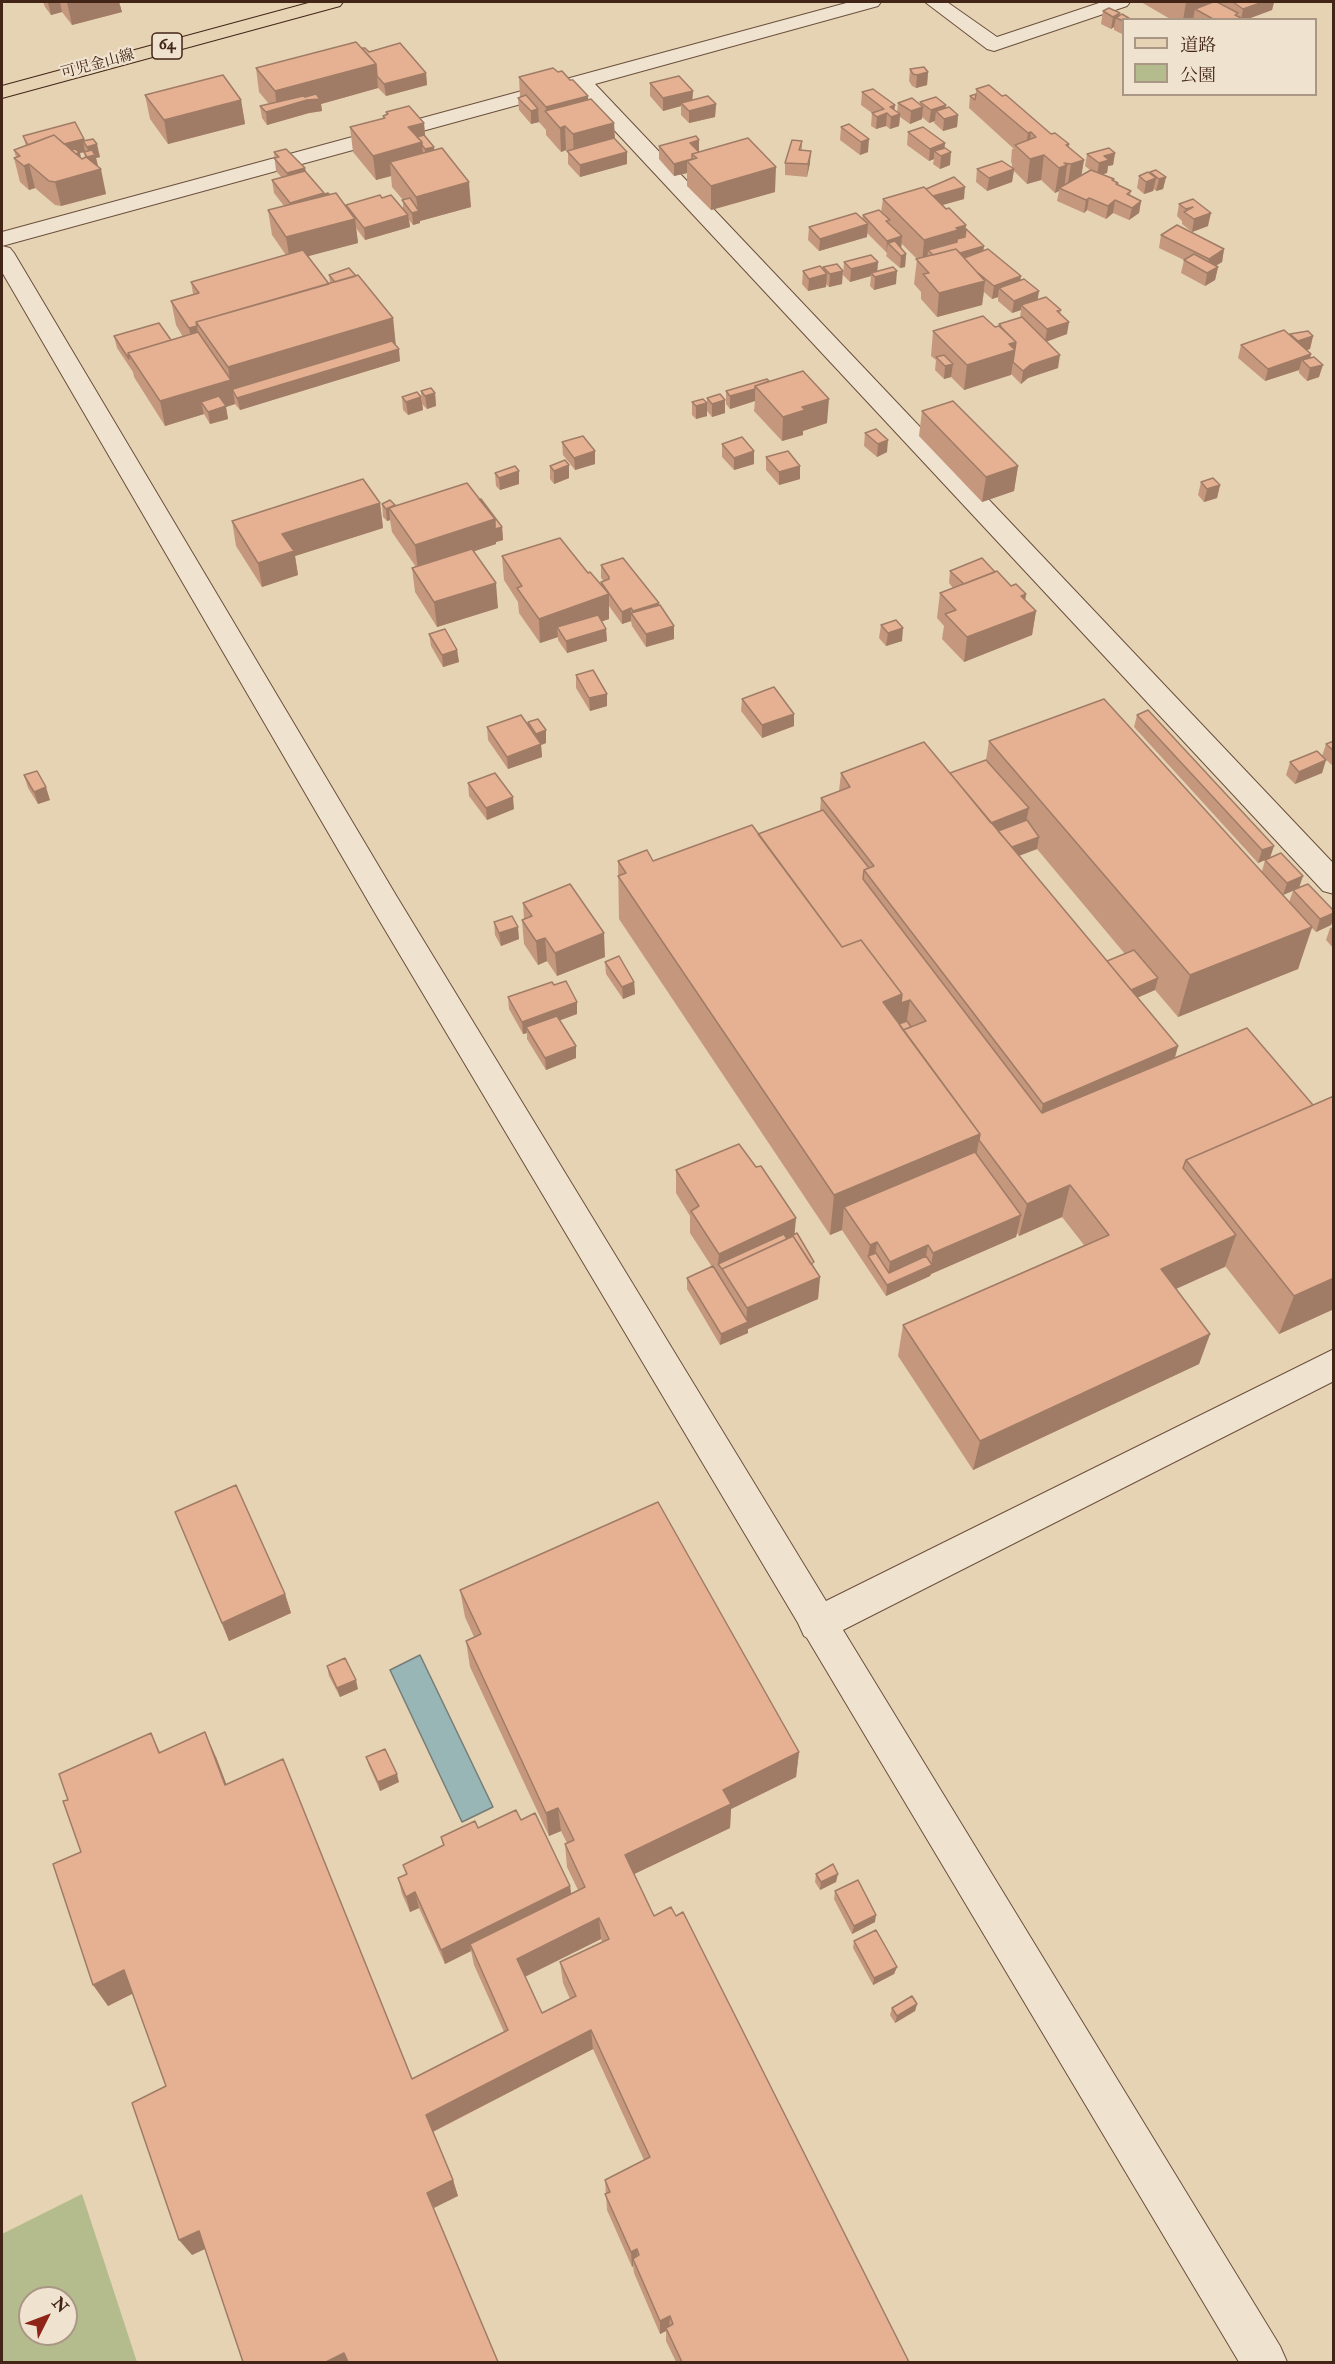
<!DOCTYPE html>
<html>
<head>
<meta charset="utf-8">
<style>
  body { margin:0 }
  #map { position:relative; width:1335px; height:2364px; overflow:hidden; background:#e6d3b4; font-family:"IM FELL Double Pica","Noto Serif JP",serif }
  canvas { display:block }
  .frame { position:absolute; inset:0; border:3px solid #422517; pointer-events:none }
  .legend { position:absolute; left:1122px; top:18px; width:195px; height:78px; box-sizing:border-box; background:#efe2ce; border:2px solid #aa9685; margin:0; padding:8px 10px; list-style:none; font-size:18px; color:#422517 }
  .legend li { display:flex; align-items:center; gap:12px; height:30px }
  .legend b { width:30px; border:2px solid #aa9685 }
  .north { position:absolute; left:18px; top:2286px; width:60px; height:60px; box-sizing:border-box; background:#efe2ce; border:2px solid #aa9685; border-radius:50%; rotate:48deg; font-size:16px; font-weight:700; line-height:24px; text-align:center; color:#422517 }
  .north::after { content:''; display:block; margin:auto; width:21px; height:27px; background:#8f2418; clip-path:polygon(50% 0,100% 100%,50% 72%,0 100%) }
</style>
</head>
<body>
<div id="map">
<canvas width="1335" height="2364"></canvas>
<div class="frame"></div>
<ul class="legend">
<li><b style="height:8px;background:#e6d3b4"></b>道路</li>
<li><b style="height:16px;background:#b4bc8e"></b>公園</li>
</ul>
<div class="north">N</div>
</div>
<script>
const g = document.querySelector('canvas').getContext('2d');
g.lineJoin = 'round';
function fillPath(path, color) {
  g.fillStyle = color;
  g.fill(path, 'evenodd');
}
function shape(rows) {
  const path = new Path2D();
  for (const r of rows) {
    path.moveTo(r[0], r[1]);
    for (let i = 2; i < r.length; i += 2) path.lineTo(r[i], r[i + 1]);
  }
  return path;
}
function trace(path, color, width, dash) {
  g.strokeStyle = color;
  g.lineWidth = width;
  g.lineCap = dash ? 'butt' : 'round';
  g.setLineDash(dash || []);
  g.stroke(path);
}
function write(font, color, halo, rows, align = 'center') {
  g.font = font + ' "IM FELL Double Pica","Noto Serif JP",serif';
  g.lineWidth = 4.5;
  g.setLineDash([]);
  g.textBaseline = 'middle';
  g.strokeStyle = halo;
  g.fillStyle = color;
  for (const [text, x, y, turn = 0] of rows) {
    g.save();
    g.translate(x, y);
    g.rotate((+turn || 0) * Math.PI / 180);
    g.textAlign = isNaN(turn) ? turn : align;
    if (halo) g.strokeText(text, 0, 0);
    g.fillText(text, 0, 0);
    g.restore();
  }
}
const green = shape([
  [82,2194,137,2362,2,2362,2,2234],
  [30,2298,66,2298,66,2334,30,2334]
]);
const water = shape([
  [420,1655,493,1807,462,1822,390,1670,420,1655]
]);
const minor = shape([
  [850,2,881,2,878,6,595,84,1334,864,1334,894,1323,891,576,89,2,246,2,232,850,2],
  [925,2,947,2,997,37,1102,2,1130,2,1127,6,994,51,987,49,925,2],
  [2,246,10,248,14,253,397,897,826,1601,1334,1349,1334,1381,843,1630,1280,2346,1287,2362,1239,2362,807,1638,804,1636,798,1623,375,913,2,272,2,246]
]);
const major = shape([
  [312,2,343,2,340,6,2,98,2,86,312,2]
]);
const wall = shape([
  [43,2,119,2,122,12,72,25,62,12,51,15,45,7],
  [1141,2,1274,2,1272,10,1245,20,1172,20],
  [1103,11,1119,16,1124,21,1124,35,1114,30,1114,27,1111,29,1101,24],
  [362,48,426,73,427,85,386,96,378,88,321,104,322,111,309,113,267,125,262,118,260,106,269,104,259,92,256,68],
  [910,69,928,72,927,85,916,88,912,86,909,81],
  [519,77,588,99,614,123,615,139,627,164,580,177,568,164,568,152,566,150,561,152,546,135,546,130,539,122,531,124,519,110,518,98,520,97],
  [650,83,693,91,692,100,716,104,715,117,689,123,681,115,681,106,663,111,650,96],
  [976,89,1002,96,1068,147,1084,160,1081,175,1090,170,1085,166,1087,154,1115,153,1113,165,1108,166,1107,173,1102,174,1114,179,1114,181,1118,185,1131,191,1130,196,1141,201,1139,213,1129,220,1113,213,1106,219,1087,210,1084,213,1057,201,1059,191,1055,193,1041,180,1027,184,1014,171,1012,182,987,191,976,182,977,169,1012,168,1012,164,1011,162,1012,149,1014,149,969,108,970,96,976,94],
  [862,92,897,112,898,103,920,104,920,102,946,105,945,108,958,115,957,127,943,131,934,123,935,121,929,123,922,117,922,119,910,124,900,117,899,126,890,129,886,126,876,129,871,126,872,113,861,105],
  [145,95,241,100,245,124,168,144,150,119],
  [386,112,424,123,425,137,471,207,420,221,420,223,413,225,409,220,410,227,365,240,356,228,358,243,308,256,329,284,330,283,329,275,393,318,396,345,400,361,240,410,235,404,226,407,228,419,210,424,204,414,165,426,134,377,133,372,117,348,114,336,171,340,183,337,176,325,171,301,193,294,191,282,286,255,272,235,268,210,284,206,274,193,272,180,282,178,276,171,274,152,305,168,306,172,324,194,346,207,346,205,382,198,403,208,403,200,392,187,391,176,376,180,353,152,350,127,384,118,383,116,387,115],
  [849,124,868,152,860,155,840,140,841,127],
  [908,132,945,148,950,165,940,169,933,164,934,159,929,161,907,145],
  [23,136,84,139,85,141,100,157,96,158,106,194,61,206,55,205,35,188,29,190,20,182,14,158,16,157,14,150,26,146],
  [84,152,85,158,82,159,81,158,80,153],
  [699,140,699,152,775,192,711,210,687,186,687,173,674,176,659,159,659,146],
  [802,141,802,150,810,163,807,177,785,175,785,163],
  [1150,172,1166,177,1163,189,1156,191,1154,189,1153,191,1144,194,1137,188,1139,176,1149,173],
  [926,189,964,199,943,205,984,246,983,251,1020,280,1038,300,1061,310,1060,314,1067,334,1046,342,1058,368,1028,378,1021,384,1011,374,964,390,951,377,944,379,935,370,936,360,931,356,933,331,995,327,999,326,999,324,1020,318,1021,310,1012,313,998,301,998,297,992,299,984,292,982,305,937,317,921,299,921,292,914,284,917,259,902,244,901,248,906,254,905,267,900,268,886,256,887,253,867,233,867,237,819,251,808,240,809,227,862,219,863,215,881,212,883,199],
  [1179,204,1208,226,1192,232,1182,224,1182,221,1177,216],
  [1161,235,1224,249,1222,262,1215,266,1218,267,1215,280,1205,286,1181,273,1184,260,1159,248],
  [844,262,878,262,877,271,896,284,874,290,870,286,871,276,850,282,843,275],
  [823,267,842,284,829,287,826,284,826,287,808,291,802,284,803,271,823,270],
  [1290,334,1313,336,1310,349,1307,350,1311,354,1310,358,1319,377,1307,381,1299,373,1299,370,1265,381,1238,358,1241,345,1290,336],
  [769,381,827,423,803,431,803,435,782,441,754,411,755,401,730,409,726,404,726,391],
  [421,391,435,393,436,406,427,409,422,404],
  [402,397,421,397,423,410,408,415,403,410],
  [707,398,725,413,712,417,707,411,707,416,696,419,692,415,692,402,707,403],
  [922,411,1018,466,1014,491,982,502,919,436],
  [876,429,887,452,877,457,864,446,865,433],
  [562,442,595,464,575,470,563,455],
  [722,444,754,451,754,464,734,470,722,457],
  [766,457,800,466,800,479,779,485,766,470],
  [569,465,569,478,554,484,550,479,550,466],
  [519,471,519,484,500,490,496,486,495,473],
  [1201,482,1220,485,1217,498,1204,502,1198,495],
  [479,498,502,527,503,540,496,542,496,544,474,551,498,608,437,627,415,592,412,568,416,567,392,532,390,520,387,521,383,517,382,504,395,505],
  [380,503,383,528,295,556,298,575,262,587,236,546,232,521],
  [502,556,588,573,601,584,601,582,604,581,601,578,601,565,659,603,659,605,674,639,646,647,632,626,631,621,622,624,609,606,609,619,602,621,606,629,607,641,567,653,558,640,558,637,540,643,519,613,518,602,504,580],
  [950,571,995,572,1011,586,1026,594,1025,600,1036,611,1032,635,964,662,942,639,944,626,937,618,940,593,953,588,949,583],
  [881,625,902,641,886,646,879,638],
  [429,634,457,650,459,662,443,667,431,646],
  [576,675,607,706,590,711,576,688],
  [742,699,794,714,794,726,762,738,741,711],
  [1137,715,1299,888,1334,911,1334,917,1331,925,1316,932,1312,928,1298,969,1178,1017,1155,990,1137,998,1178,1046,1175,1058,1334,1309,1279,1334,1225,1266,1176,1289,1210,1334,1199,1364,973,1470,898,1356,903,1325,1084,1245,1062,1217,1019,1236,1017,1233,1016,1237,931,1274,930,1276,886,1296,842,1230,830,1235,619,919,618,861,653,861,758,834,820,811,821,798,839,791,841,773,950,773,986,760,989,741,1262,871,1265,860,1258,863,1134,727],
  [1037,849,1125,954,1107,961,1019,856],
  [1293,891,1289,902,1283,895],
  [528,722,546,730,546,743,541,745,542,757,508,769,488,740,487,727,528,725],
  [1334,741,1334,767,1322,756,1326,744],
  [1326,760,1322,773,1295,784,1286,775,1290,762],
  [24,775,50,800,38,804,28,788],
  [468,783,514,809,487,820,469,796],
  [523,903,605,957,557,976,547,961,538,965,524,944,522,920,524,919],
  [494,922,519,939,501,946,495,935],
  [1334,927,1334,949,1326,940,1330,928],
  [605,962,634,982,635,994,623,999,606,974],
  [554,985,577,1014,559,1020,576,1046,576,1058,546,1070,527,1039,527,1033,523,1034,509,1009,508,997],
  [676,1170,795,1234,820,1277,818,1299,748,1329,748,1333,720,1345,687,1289,687,1278,712,1267,690,1233,690,1216,676,1193],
  [175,1512,285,1594,291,1613,229,1641],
  [460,1590,799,1752,796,1777,731,1809,730,1828,634,1874,654,1916,909,2362,676,2362,666,2341,666,2331,660,2334,634,2273,633,2266,632,2267,607,2210,605,2180,644,2160,593,2049,433,2132,453,2180,458,2196,205,2249,192,2255,166,2086,133,1993,108,2006,81,1852,68,1800,151,1733,160,1752,216,1757,226,1784,412,2079,504,2032,474,1965,471,1951,445,1964,419,1908,410,1912,402,1894,398,1878,406,1874,403,1865,443,1845,441,1837,478,1828,521,1820,570,1886,571,1894,578,1890,567,1867,565,1844,567,1843,561,1831,549,1836,470,1667,466,1641,474,1637,465,1617],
  [601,1939,602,1942,560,1962,563,1983,570,1999,542,2013,525,1977],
  [327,1666,358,1689,340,1697,329,1676],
  [366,1757,399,1782,380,1791,369,1766],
  [816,1874,836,1882,820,1890,815,1882],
  [835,1891,875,1922,852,1934,834,1899],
  [854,1941,897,1967,894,1974,873,1985,853,1948],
  [917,2004,915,2011,895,2023,890,2015,892,2008]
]);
const shadedWall = shape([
  [53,2,60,2,62,12,51,15,48,3],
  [67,2,119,2,122,12,72,25],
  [1186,2,1221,2,1219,9,1195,9,1193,20,1183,20],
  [1263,2,1274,2,1272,10,1245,20,1241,20,1243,9],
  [1120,13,1119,19,1116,18,1114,27,1111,29,1113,17],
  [376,64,378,88,321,104,322,111,309,113,267,125,266,112,277,109,275,91],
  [928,72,927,85,916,88,917,75],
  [426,73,427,85,386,96,384,84],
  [693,91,692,104,681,103,681,106,663,111,663,98],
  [588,96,589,120,565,126,566,150,561,152,560,128,546,112,546,107],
  [241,100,245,124,168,144,164,120],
  [716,104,715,117,689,123,689,111],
  [895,105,894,116,900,114,899,126,890,129,891,117,890,107],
  [946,105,944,118,936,111,935,121,929,123,931,110],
  [923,107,922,119,910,124,911,111],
  [538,109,539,122,531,124,531,111],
  [887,113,886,126,876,129,877,117],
  [958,115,957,127,943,131,944,119],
  [424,123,426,147,422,145,424,167,390,162,391,176,376,180,373,156,408,127],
  [614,123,615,147,574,159,573,134],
  [1031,132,1029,151,1044,155,1041,180,1027,184,1030,159,1025,153,1028,133],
  [84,139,85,145,83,141,85,152,80,153,82,165,35,150],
  [869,139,868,152,860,155,861,142],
  [699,140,699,152,690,143],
  [945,143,944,155,951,152,950,165,940,169,941,156,934,151,934,159,929,161,930,149],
  [97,144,100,157,96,158,98,167,101,169,106,194,61,206,55,182,90,167,87,157,89,156,87,147],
  [1069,144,1066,163,1064,163,1067,165,1064,190,1059,188,1059,191,1055,193,1059,168,1066,145],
  [434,147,435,159,426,162,425,149],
  [811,151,810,163,807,177,808,164],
  [627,152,627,164,580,177,580,165],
  [1115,153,1113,165,1108,166,1107,173,1097,176,1099,163,1104,156],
  [692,159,692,166,687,161,687,173,674,176,674,164],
  [1084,160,1080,184,1067,188,1071,164],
  [29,164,35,188,29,190,24,166],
  [776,167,775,192,711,210,711,186],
  [305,168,307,180,289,186,287,173],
  [1014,169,1012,182,987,191,989,178],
  [1166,177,1163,189,1156,191,1159,179],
  [1156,178,1153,191,1144,194,1146,182],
  [469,182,471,207,420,221,420,223,413,225,412,213,418,211,416,197],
  [965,187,964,199,931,208,933,196],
  [324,193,325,205,315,197,316,208,292,215,290,203],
  [1089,198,1087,210,1084,213,1086,200],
  [1115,200,1113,213,1106,219,1108,206],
  [1141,201,1139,213,1129,220,1132,208],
  [1211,213,1208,226,1192,232,1194,219],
  [408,215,410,227,365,240,364,228],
  [355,219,358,243,290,261,286,237],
  [868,224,867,237,819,251,820,239],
  [966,225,963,249,984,246,982,258,938,259,928,250,927,263,922,264,924,240],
  [902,236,901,249,888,243,886,254,887,241],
  [1224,249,1222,262,1206,272,1209,259],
  [906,254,905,267,900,268,901,256],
  [878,262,877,274,871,273,871,276,850,282,851,269],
  [1218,267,1215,280,1205,286,1207,273],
  [843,271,842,284,829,287,830,274],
  [897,271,896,284,874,290,875,277],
  [827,274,826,287,808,291,809,279],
  [1021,276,1019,289,999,288,998,297,992,299,994,286],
  [985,281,982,305,937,317,939,293],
  [1039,291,1037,304,1021,305,1021,310,1012,313,1014,301],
  [393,318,396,350,399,349,400,361,240,410,237,398,233,391,235,404,226,407,228,419,210,424,208,412,201,402,204,414,165,426,160,401,230,380,228,367],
  [1069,322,1067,334,1045,342,1047,329],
  [197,326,201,351,194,353,189,328],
  [1313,336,1310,349,1295,354,1298,341],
  [1016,342,1011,375,964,390,967,365,1009,344],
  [1311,354,1308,366,1302,360,1299,370,1265,381,1268,369],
  [1060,355,1058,368,1028,378,1021,384,1023,371,1030,365],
  [953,364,951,377,944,379,945,366],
  [1323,365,1319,377,1307,381,1310,368],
  [755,389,755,401,730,409,730,396],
  [435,393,436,406,427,409,425,396],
  [421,397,423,410,408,415,406,402],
  [829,399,827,423,803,431,803,435,782,441,783,417,802,407],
  [725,400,725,413,712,417,712,404],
  [707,403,707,416,696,419,696,406],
  [888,440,887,452,877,457,878,444],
  [595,451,595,464,575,470,574,458],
  [754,451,754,464,734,470,734,458],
  [569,465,569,478,554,484,554,471],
  [800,466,800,479,779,485,779,472],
  [1018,466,1014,491,982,502,986,477],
  [519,471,519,484,500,490,499,478],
  [1220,485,1217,498,1204,502,1207,489],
  [380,503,383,528,295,556,298,575,262,587,258,563,282,534],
  [389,508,390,520,387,521,386,509],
  [495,519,502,527,503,540,496,542,496,544,418,570,415,545],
  [496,583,498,608,437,627,434,602],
  [609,594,609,619,563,635,557,627,558,637,540,643,539,619],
  [1026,594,1023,616,1036,611,1032,635,964,662,967,637,1021,596],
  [659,603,659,615,633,616,633,611],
  [631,608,631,621,622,624,622,612],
  [674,626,674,639,646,647,646,634],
  [903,628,902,641,886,646,888,633],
  [606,629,607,641,567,653,566,641],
  [457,650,459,662,443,667,442,655],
  [607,694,607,706,590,711,589,698],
  [794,714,794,726,762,738,762,725],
  [546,730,546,743,541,745,542,757,508,769,507,757,537,746,536,734],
  [1326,760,1322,773,1295,784,1299,772],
  [46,787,50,800,38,804,34,792],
  [513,797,514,809,487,820,486,808],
  [1029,808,1024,832,975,840,977,829],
  [1039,837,1037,849,986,868,988,856],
  [1274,846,1270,858,1258,863,1262,850],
  [1303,876,1299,888,1283,895,1287,883],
  [1334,913,1334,917,1331,925,1316,932,1320,919],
  [518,927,519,939,501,946,499,933],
  [1312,927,1298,969,1178,1017,1190,975],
  [604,933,605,957,557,976,555,953],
  [545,938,547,961,538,965,536,941],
  [1158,978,1155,990,1104,1012,1107,1000],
  [634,982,635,994,623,999,622,987],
  [902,994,910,1000,905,1033,883,1002],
  [577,1002,577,1014,529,1032,526,1027,527,1033,523,1034,522,1022],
  [576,1046,576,1058,546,1070,545,1058],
  [1178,1046,1166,1087,1034,1144,1043,1104],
  [980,1134,973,1174,844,1207,842,1230,830,1235,834,1195],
  [1070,1185,1062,1217,1019,1236,1027,1204],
  [1021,1215,1016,1237,931,1274,930,1276,886,1296,887,1285,931,1266,933,1253],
  [796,1218,794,1240,789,1237,788,1243,718,1264,719,1254],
  [1236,1235,1225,1267,1151,1300,1161,1269],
  [877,1242,874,1264,868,1256,870,1245],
  [928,1245,924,1267,887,1284,890,1262],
  [820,1277,818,1299,748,1329,748,1333,720,1345,721,1334,746,1323,747,1308],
  [1334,1278,1334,1309,1279,1334,1294,1296],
  [1210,1334,1199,1364,973,1470,980,1441],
  [285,1594,291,1613,229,1641,222,1623],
  [356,1680,358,1689,340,1697,337,1688],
  [205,1732,216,1757,236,1809,225,1785],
  [799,1752,796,1777,731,1809,730,1828,626,1878,625,1855,723,1790],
  [397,1774,399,1782,380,1791,378,1782],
  [558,1808,561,1831,549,1836,546,1813],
  [838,1874,836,1882,820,1890,821,1882],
  [570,1886,572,1901,470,1944,471,1951,445,1964,441,1950],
  [415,1892,419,1908,410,1912,406,1897],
  [876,1915,875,1922,852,1934,854,1926],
  [599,1918,601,1939,520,1979,517,1959],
  [897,1967,894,1974,873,1985,874,1978],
  [124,1970,138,1991,108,2006,93,1985],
  [917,2004,915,2011,895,2023,897,2016],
  [591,2030,593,2049,432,2132,426,2115],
  [453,2180,458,2196,434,2208,427,2193],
  [199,2231,211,2246,192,2255,179,2240],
  [637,2249,638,2263,633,2259,633,2266,632,2267,631,2252],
  [670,2316,669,2329,666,2328,666,2331,660,2334,660,2321],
  [344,2353,351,2362,326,2362]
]);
const building = shape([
  [1213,2,1217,2,1238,13,1235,15,1243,19,1215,20,1195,9,1213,2],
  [1233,2,1263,2,1243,9,1233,2],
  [1109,8,1120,13,1113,17,1103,11,1109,8],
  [1122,14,1132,20,1124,20,1124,21,1116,18,1122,14],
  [356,42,376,64,275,91,256,68,356,42],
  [400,43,426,73,384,84,377,76,376,64,362,48,365,48,369,52,400,43],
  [924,67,928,72,917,75,913,74,910,69,924,67],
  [553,68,558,72,562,71,570,80,573,80,588,96,546,107,519,77,553,68],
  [223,75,241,100,164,120,145,95,223,75],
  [679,76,693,91,663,98,650,83,679,76],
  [989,85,1002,96,1006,95,1051,134,1055,133,1069,144,1066,145,1084,160,1071,164,1064,163,1067,165,1059,168,1044,155,1030,159,1015,145,1036,137,1031,132,1028,133,976,89,989,85],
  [873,89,895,105,890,107,900,114,891,117,887,113,877,117,872,113,884,109,862,92,873,89],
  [316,94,320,99,307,100,266,112,260,106,303,96,305,97,316,94],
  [976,94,975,100,970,96,976,94],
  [526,95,538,109,531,111,518,98,526,95],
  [708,96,716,104,689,111,681,103,708,96],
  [936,97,946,105,931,110,920,102,936,97],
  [912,98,923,107,911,111,898,103,912,98],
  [591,99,614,123,573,134,565,126,560,128,545,111,591,99],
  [409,106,424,123,408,127,422,142,373,156,350,127,385,118,383,116,388,114,386,112,409,106],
  [949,107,958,115,944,119,936,111,949,107],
  [75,122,84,139,64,144,54,135,28,145,23,136,75,122],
  [849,124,869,139,861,142,841,127,849,124],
  [923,127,945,143,930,149,908,132,923,127],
  [54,135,82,159,86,157,101,169,55,182,49,181,29,164,24,166,14,158,20,156,14,150,54,135],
  [424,135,434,147,425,149,422,145,422,142,417,137,424,135],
  [696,136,699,140,690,143,699,152,692,154,692,159,674,164,659,146,696,136],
  [614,138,627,152,580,165,567,151,614,138],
  [748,138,776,167,711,186,687,161,697,158,692,154,748,138],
  [93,139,97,144,87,147,83,141,93,139],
  [792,140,802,141,799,150,811,151,808,164,785,163,792,140],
  [442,148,469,182,416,197,390,162,442,148],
  [945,148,951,152,941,156,934,151,945,148],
  [1109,148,1115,153,1104,156,1109,160,1099,163,1087,154,1109,148],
  [75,149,79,152,76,154,71,150,75,149],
  [286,149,305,168,287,173,274,158,279,157,274,152,286,149],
  [92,150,95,155,87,157,84,152,92,150],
  [1002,161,1014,169,989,178,977,169,1002,161],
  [1091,170,1114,179,1112,180,1118,183,1116,184,1131,191,1127,194,1141,201,1132,208,1115,200,1108,206,1089,198,1086,200,1059,188,1091,170],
  [1156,170,1166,177,1159,179,1150,172,1156,170],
  [305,171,324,193,290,203,272,180,305,171],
  [1148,172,1156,178,1146,182,1139,176,1148,172],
  [954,177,965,187,933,196,926,189,954,177],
  [924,187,946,209,949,208,966,225,956,228,958,230,924,240,883,199,924,187],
  [328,193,329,194,316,198,315,197,328,193],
  [336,193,355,219,286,237,268,210,336,193],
  [380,195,382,198,391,195,408,215,364,228,346,205,380,195],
  [410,198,419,211,412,213,402,200,410,198],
  [1193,199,1211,213,1194,219,1184,212,1193,207,1186,209,1179,204,1193,199],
  [879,210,890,220,886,221,902,236,887,241,863,215,879,210],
  [856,213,868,224,820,239,809,227,856,213],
  [1177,225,1224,249,1209,259,1161,235,1177,225],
  [966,229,984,246,960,253,956,249,933,255,928,250,957,242,957,239,965,237,966,229],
  [895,241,906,254,901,256,888,243,895,241],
  [956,249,985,281,939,293,923,274,929,273,916,259,956,249],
  [988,249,1021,276,994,286,977,272,964,258,988,249],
  [303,250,329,284,196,322,197,326,189,328,171,301,199,293,191,282,303,250],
  [1194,254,1218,267,1207,273,1184,260,1194,254],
  [871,255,878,262,851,269,844,262,871,255],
  [837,264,843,271,830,274,823,267,837,264],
  [820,266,827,274,809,279,803,271,820,266],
  [893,267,897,271,875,277,871,273,893,267],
  [349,268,356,276,335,282,329,275,349,268],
  [358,275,393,318,228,367,196,322,358,275],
  [1024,279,1039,291,1014,301,999,288,1024,279],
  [1046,297,1061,310,1057,311,1069,322,1047,329,1021,305,1046,297],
  [983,316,995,327,999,326,1016,342,1009,344,1015,350,967,365,933,331,983,316],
  [1022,317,1060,355,1030,365,1023,371,1013,362,1016,342,1000,326,1001,326,999,324,1022,317],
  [159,323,171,340,128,353,129,359,114,336,159,323],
  [1284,330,1311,354,1268,369,1241,345,1284,330],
  [1308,331,1313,336,1298,341,1290,334,1308,331],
  [198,332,231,380,160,401,128,353,198,332],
  [392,341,399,349,237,398,233,391,233,389,392,341],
  [944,355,953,364,945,366,936,357,944,355],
  [1314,357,1323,365,1310,368,1302,360,1314,357],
  [803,371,829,399,802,407,805,410,783,417,755,386,803,371],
  [767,379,769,381,755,386,755,389,730,396,726,391,767,379],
  [431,388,435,393,425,396,421,391,431,388],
  [417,392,421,397,406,402,402,397,417,392],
  [720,394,725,400,712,404,707,398,720,394],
  [219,396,226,406,208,412,201,402,219,396],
  [703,399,707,403,696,406,692,402,703,399],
  [953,401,1018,466,986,477,922,411,953,401],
  [876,429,888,440,878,444,865,433,876,429],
  [583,436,595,451,574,458,562,442,583,436],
  [742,437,754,451,734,458,722,444,742,437],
  [788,451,800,466,779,472,766,457,788,451],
  [565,460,569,465,554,471,550,466,565,460],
  [515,466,519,471,499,478,495,473,515,466],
  [1213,478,1220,485,1207,489,1201,482,1213,478],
  [363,479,380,503,282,534,294,551,258,563,232,521,363,479],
  [467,483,495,519,415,545,389,508,467,483],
  [479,499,481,499,502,527,495,529,495,519,479,499],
  [390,500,395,505,386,509,382,504,390,500],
  [560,538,588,573,590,572,609,594,539,619,517,588,522,586,502,556,560,538],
  [472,549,496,583,434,602,412,568,472,549],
  [623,558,659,603,633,611,631,608,622,612,601,582,609,579,609,577,601,565,623,558],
  [982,558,995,572,964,584,950,571,982,558],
  [997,571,1011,586,1016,584,1026,594,1021,596,1036,611,967,637,945,614,956,610,940,593,997,571],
  [660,605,674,626,646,634,631,613,660,605],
  [598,615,606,629,566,641,557,627,598,615],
  [896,620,903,628,888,633,881,625,896,620],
  [445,629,457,650,442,655,429,634,445,629],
  [593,670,607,694,589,698,576,675,593,670],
  [774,687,794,714,762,725,742,699,774,687],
  [1104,699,1312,927,1190,975,989,741,1104,699],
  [1148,710,1274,846,1262,850,1137,715,1148,710],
  [521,715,541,744,507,757,487,727,521,715],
  [538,719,546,730,536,734,528,722,538,719],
  [1334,741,1334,751,1326,744,1334,741],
  [924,742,1178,1046,1043,1104,864,870,874,866,821,798,850,787,841,773,924,742],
  [1317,751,1326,760,1299,772,1290,762,1317,751],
  [986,760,1029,808,991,823,950,773,986,760],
  [37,771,46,787,34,792,24,775,37,771],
  [495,773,513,797,486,808,468,783,495,773],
  [823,810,869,868,864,870,863,879,1042,1113,1247,1028,1313,1105,1186,1160,1183,1168,1236,1235,1161,1269,1210,1334,980,1441,903,1325,1109,1235,1070,1185,1027,1204,979,1140,980,1134,903,1030,926,1021,910,1000,901,1003,902,994,861,940,842,947,758,834,823,810],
  [1027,820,1039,837,1012,847,998,831,1027,820],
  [752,825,842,947,861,940,902,994,883,1002,980,1134,834,1195,618,876,626,873,618,861,647,850,653,861,752,825],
  [1281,853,1303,876,1287,883,1265,860,1281,853],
  [570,884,604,933,555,953,545,938,536,941,522,920,532,916,523,903,570,884],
  [1308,884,1334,911,1334,913,1320,919,1293,890,1308,884],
  [512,916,518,927,499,933,494,922,512,916],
  [1134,950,1158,978,1131,990,1107,961,1134,950],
  [619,956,634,982,622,987,605,962,619,956],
  [566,981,577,1002,522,1022,508,997,552,982,554,985,566,981],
  [557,1016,576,1046,545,1058,526,1027,557,1016],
  [907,1021,911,1027,903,1030,899,1024,907,1021],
  [1334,1096,1334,1278,1294,1296,1186,1160,1334,1096],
  [739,1144,756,1167,761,1166,796,1218,719,1254,691,1211,699,1206,676,1170,739,1144],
  [975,1152,1021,1215,933,1253,928,1245,890,1262,877,1242,870,1245,844,1207,975,1152],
  [797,1233,814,1262,811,1264,793,1236,789,1238,789,1237,797,1233],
  [784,1234,787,1239,722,1269,718,1264,784,1234],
  [793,1236,820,1277,747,1308,722,1269,793,1236],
  [876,1253,889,1273,926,1256,932,1265,887,1285,868,1256,876,1253],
  [713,1266,748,1322,721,1334,687,1278,713,1266],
  [236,1485,285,1594,222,1623,175,1512,236,1485],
  [658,1502,799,1752,723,1790,731,1804,625,1855,654,1916,671,1907,676,1916,683,1912,909,2362,682,2362,666,2328,673,2324,670,2316,660,2321,633,2259,639,2255,637,2249,631,2252,605,2194,610,2192,605,2180,650,2157,591,2030,426,2115,453,2180,427,2193,498,2362,348,2362,344,2353,326,2362,243,2362,199,2231,179,2240,132,2103,166,2086,124,1970,93,1985,53,1864,81,1852,63,1801,68,1800,59,1774,151,1733,159,1753,205,1732,225,1785,283,1759,412,2079,508,2030,470,1944,585,1887,565,1844,574,1840,558,1808,546,1813,466,1641,481,1634,460,1590,658,1502],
  [599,1918,609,1939,560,1962,576,1996,542,2013,517,1959,599,1918],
  [345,1658,356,1680,337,1688,327,1666,345,1658],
  [385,1749,397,1774,378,1782,366,1757,385,1749],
  [516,1810,521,1820,535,1813,570,1886,441,1950,415,1892,406,1897,398,1878,407,1874,403,1865,444,1845,441,1837,475,1821,478,1828,516,1810],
  [833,1864,838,1874,821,1882,816,1874,833,1864],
  [858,1880,876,1915,854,1926,835,1891,858,1880],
  [876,1930,897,1967,874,1978,854,1941,876,1930],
  [912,1996,917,2004,897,2016,892,2008,912,1996]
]);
const farStreetnames = [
  ["可児金山線",98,65,-15]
];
const shields = [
  [167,46,30]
];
const shieldNames = [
  ["64",167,46]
];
fillPath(green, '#b4bc8e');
fillPath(water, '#99b6b6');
trace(water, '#767c76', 1.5);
trace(minor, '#6b503e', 2);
trace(major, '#422517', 2);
fillPath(minor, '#efe2ce');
fillPath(major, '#e6d3b4');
fillPath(wall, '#c5987e');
fillPath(shadedWall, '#a07c66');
fillPath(building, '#e5b192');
trace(building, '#a07c66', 1.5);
write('15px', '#422517', '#efe2ce', farStreetnames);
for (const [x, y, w] of shields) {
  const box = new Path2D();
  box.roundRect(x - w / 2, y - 13, w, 26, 4.5);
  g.fillStyle = '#efe2ce';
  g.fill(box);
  trace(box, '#422517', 1.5);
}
write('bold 16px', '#422517', null, shieldNames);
</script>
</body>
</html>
